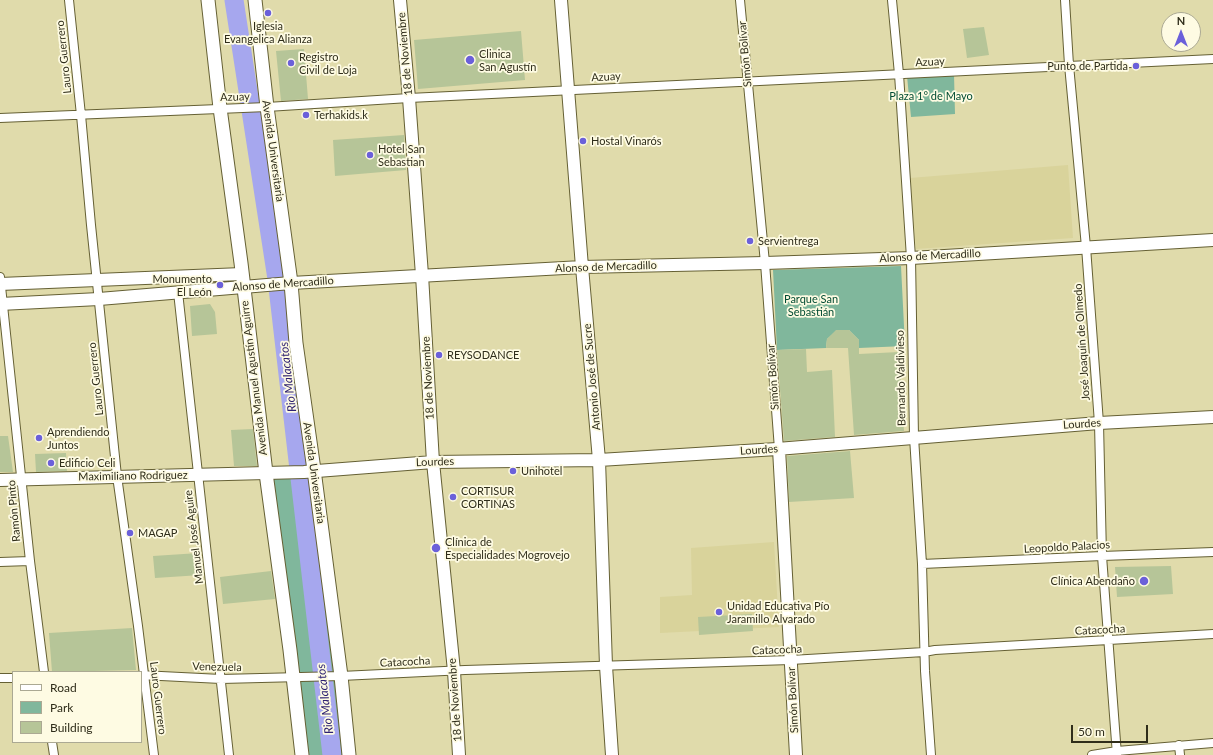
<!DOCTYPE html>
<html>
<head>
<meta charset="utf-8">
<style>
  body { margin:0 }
  #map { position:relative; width:1213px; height:755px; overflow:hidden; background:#e0dbab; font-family:Lato,sans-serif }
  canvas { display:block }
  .legend { position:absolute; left:12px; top:671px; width:130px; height:72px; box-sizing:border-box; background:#fefbe3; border:1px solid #aba993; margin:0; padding:5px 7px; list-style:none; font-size:12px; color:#2f2d1a }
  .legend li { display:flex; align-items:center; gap:8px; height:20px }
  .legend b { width:20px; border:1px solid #aba993 }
  .north { position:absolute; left:1161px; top:12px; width:40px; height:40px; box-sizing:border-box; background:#fefbe3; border:1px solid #aba993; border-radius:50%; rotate:0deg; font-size:11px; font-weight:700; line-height:16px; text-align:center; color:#2f2d1a }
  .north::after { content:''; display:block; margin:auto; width:14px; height:18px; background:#6b60da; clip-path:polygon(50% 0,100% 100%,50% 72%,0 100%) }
  .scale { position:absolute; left:1071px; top:725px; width:77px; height:18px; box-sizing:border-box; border:2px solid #2f2d1a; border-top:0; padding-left:5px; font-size:12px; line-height:14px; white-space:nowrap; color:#2f2d1a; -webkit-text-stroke:3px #fefbe3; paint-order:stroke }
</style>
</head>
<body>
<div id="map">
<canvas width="1213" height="755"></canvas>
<ul class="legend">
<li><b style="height:5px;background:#fff"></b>Road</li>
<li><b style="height:11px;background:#80b79c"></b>Park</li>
<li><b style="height:11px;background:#b6c598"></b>Building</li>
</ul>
<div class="north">N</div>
<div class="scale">50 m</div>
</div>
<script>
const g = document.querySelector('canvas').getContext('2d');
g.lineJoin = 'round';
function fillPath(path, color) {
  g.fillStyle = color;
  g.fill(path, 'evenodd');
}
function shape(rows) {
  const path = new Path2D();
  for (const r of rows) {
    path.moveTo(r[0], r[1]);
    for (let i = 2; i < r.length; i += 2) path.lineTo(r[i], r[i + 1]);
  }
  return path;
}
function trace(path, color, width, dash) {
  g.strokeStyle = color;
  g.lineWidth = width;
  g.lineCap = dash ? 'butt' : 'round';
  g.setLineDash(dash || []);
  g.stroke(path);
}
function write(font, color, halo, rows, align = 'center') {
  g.font = font + ' Lato,sans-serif';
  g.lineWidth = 3.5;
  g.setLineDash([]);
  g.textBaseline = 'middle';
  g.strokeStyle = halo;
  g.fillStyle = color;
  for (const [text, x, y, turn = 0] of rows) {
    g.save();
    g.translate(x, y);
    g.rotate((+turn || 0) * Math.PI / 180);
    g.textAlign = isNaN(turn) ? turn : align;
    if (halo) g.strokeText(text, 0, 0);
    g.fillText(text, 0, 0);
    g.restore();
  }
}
const built = shape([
  [1068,165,1073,238,916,249,910,178],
  [774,542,779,627,660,633,660,597,692,595,691,548]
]);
const green = shape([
  [954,74,955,114,911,117,907,76],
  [901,266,905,346,859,348,859,340,849,330,837,330,827,339,826,348,777,350,773,270],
  [314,470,349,755,302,755,266,473]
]);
const river = shape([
  [234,0,277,279,332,755]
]);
const building = shape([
  [984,27,989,55,967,58,963,29],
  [521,31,525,80,418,89,414,40],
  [304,49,308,99,281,101,276,51],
  [404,135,406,170,335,176,333,140],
  [210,304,215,312,217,334,192,336,190,306],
  [836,330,849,330,859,340,859,354,899,352,904,431,854,435,848,348,826,348,827,339],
  [806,349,807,372,832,370,835,437,784,441,777,350],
  [253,429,257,466,234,466,231,430],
  [0,436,8,436,13,472,0,472],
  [850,451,854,498,789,502,787,456],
  [66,453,67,471,36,472,35,454],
  [199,553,201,575,155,578,153,556],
  [1171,566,1173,594,1117,597,1115,567],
  [271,571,275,599,223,604,220,577],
  [752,614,753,631,699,635,698,617],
  [132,628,136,670,52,672,49,633]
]);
const street = shape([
  [69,0,81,115,91,225,117,476,138,626,154,755],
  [740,0,765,263,779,449],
  [892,0,899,74,911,258,914,437,922,564,925,671,931,755],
  [1065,0,1069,65,1086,247,1099,423,1102,556,1117,755],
  [0,118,267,107,409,98,1213,59],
  [0,277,30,561,44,672],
  [178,292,229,755],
  [0,562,30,561],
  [922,564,1102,556,1213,552],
  [141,675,221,679,341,676,465,670,791,660,924,652,935,650,1213,634],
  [0,678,13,678],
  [52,742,54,755],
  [1179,745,1180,755],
  [1092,755,1117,751,1213,743]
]);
const secondary = shape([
  [400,0,409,98,422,275,433,462,454,671,459,755],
  [561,0,582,267,599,460,606,666,612,755],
  [0,284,242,274],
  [0,304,99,299,291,283,582,267,765,263,911,258,1213,240],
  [779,449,796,755],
  [0,480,304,472,433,462,599,460,777,449,1099,423,1213,417]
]);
const primary = shape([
  [208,0,220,108,241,263,266,473,290,650,302,755],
  [255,0,267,107,291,283,296,343,314,470,341,676,349,755]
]);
const markers = [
  [268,13,4,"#6b60da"],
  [470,60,5,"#6b60da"],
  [291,63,4,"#6b60da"],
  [1136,66,4,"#6b60da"],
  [306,115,4,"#6b60da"],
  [583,141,4,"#6b60da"],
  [370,155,4,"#6b60da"],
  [750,241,4,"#6b60da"],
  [220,285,4,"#6b60da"],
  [439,355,4,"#6b60da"],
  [39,438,4,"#6b60da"],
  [51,463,4,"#6b60da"],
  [513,471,4,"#6b60da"],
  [453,497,4,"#6b60da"],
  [130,533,4,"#6b60da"],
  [436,548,5,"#6b60da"],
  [1144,581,5,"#6b60da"],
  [719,612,4,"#6b60da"]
];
const poiNames = [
  ["Iglesia",268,26,"center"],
  ["Evangelica Alianza",268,39,"center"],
  ["Clinica",479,54],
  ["San Agustín",479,67],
  ["Registro",299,57],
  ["Civil de Loja",299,70],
  ["Punto de Partida",1128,66,"right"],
  ["Terhakids.k",314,115],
  ["Hostal Vinarós",591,141],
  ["Hotel San",378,149],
  ["Sebastian",378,162],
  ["Servientrega",758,241],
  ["Monumento",212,279,"right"],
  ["El León",212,292,"right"],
  ["REYSODANCE",447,355],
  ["Aprendiendo",47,432],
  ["Juntos",47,445],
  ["Edificio Celi",59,463],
  ["Unihotel",521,471],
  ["CORTISUR",461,491],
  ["CORTINAS",461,504],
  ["MAGAP",138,533],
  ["Clínica de",445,542],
  ["Especialidades Mogrovejo",445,555],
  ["Clínica Abendaño",1135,581,"right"],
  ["Unidad Educativa Pío",727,606],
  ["Jaramillo Alvarado",727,619]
];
const streetNames = [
  ["18 de Noviembre",405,54,-95],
  ["Simón Bolívar",745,54,-95],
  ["Lauro Guerrero",64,57,-96],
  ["Azuay",930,62,-3],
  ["Azuay",606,77,-3],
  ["Azuay",235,97,-2],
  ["Avenida Universitaria",273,151,82],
  ["Alonso de Mercadillo",930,256,-3],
  ["Alonso de Mercadillo",606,267,-2],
  ["Alonso de Mercadillo",283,284,-4],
  ["José Joaquín de Olmedo",1082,342,-94],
  ["Antonio José de Sucre",592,377,-95],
  ["Simón Bolívar",773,377,-94],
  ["Avenida Manuel Agustín Aguirre",254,378,-97],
  ["18 de Noviembre",428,378,-93],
  ["Bernardo Valdivieso",901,378,-91],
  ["Lauro Guerrero",96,379,-96],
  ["Lourdes",1082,424,-4],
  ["Lourdes",759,450,-4],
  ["Lourdes",435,462,-2],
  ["Avenida Universitaria",314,473,82],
  ["Maximiliano Rodriguez",133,476,-1],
  ["Ramón Pinto",14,511,-95],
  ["Manuel José Aguire",194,537,-97],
  ["Leopoldo Palacios",1067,547,-3],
  ["Catacocha",1100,630,-3],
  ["Catacocha",777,650,-2],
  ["Catacocha",405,662,-3],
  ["Venezuela",217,667,1],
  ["Lauro Guerrero",158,698,83],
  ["18 de Noviembre",455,700,-94],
  ["Simón Bolívar",793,700,-93]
];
const parkNames = [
  ["Plaza 1° de Mayo",931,96],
  ["Parque San",811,299],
  ["Sebastián",811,312]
];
const waterNames = [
  ["Rio Malacatos",288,377,-97],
  ["Rio Malacatos",325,699,-97]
];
fillPath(built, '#d9d39b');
fillPath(green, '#80b79c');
trace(river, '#a6a7ee', 19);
fillPath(building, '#b6c598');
trace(street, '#656034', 10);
trace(secondary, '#656034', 14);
trace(primary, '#656034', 15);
trace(street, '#fff', 8);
trace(secondary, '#fff', 12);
trace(primary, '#fff', 13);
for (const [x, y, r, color] of markers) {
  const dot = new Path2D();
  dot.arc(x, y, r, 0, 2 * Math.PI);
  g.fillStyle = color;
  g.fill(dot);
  trace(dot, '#fefbe3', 1.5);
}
write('11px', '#2f2d1a', '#fefbe3', poiNames, 'left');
write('11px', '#2f2d1a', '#fefbe3', streetNames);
write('11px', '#004b32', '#fefbe3', parkNames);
write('italic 12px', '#2d2071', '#fefbe3', waterNames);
</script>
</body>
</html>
